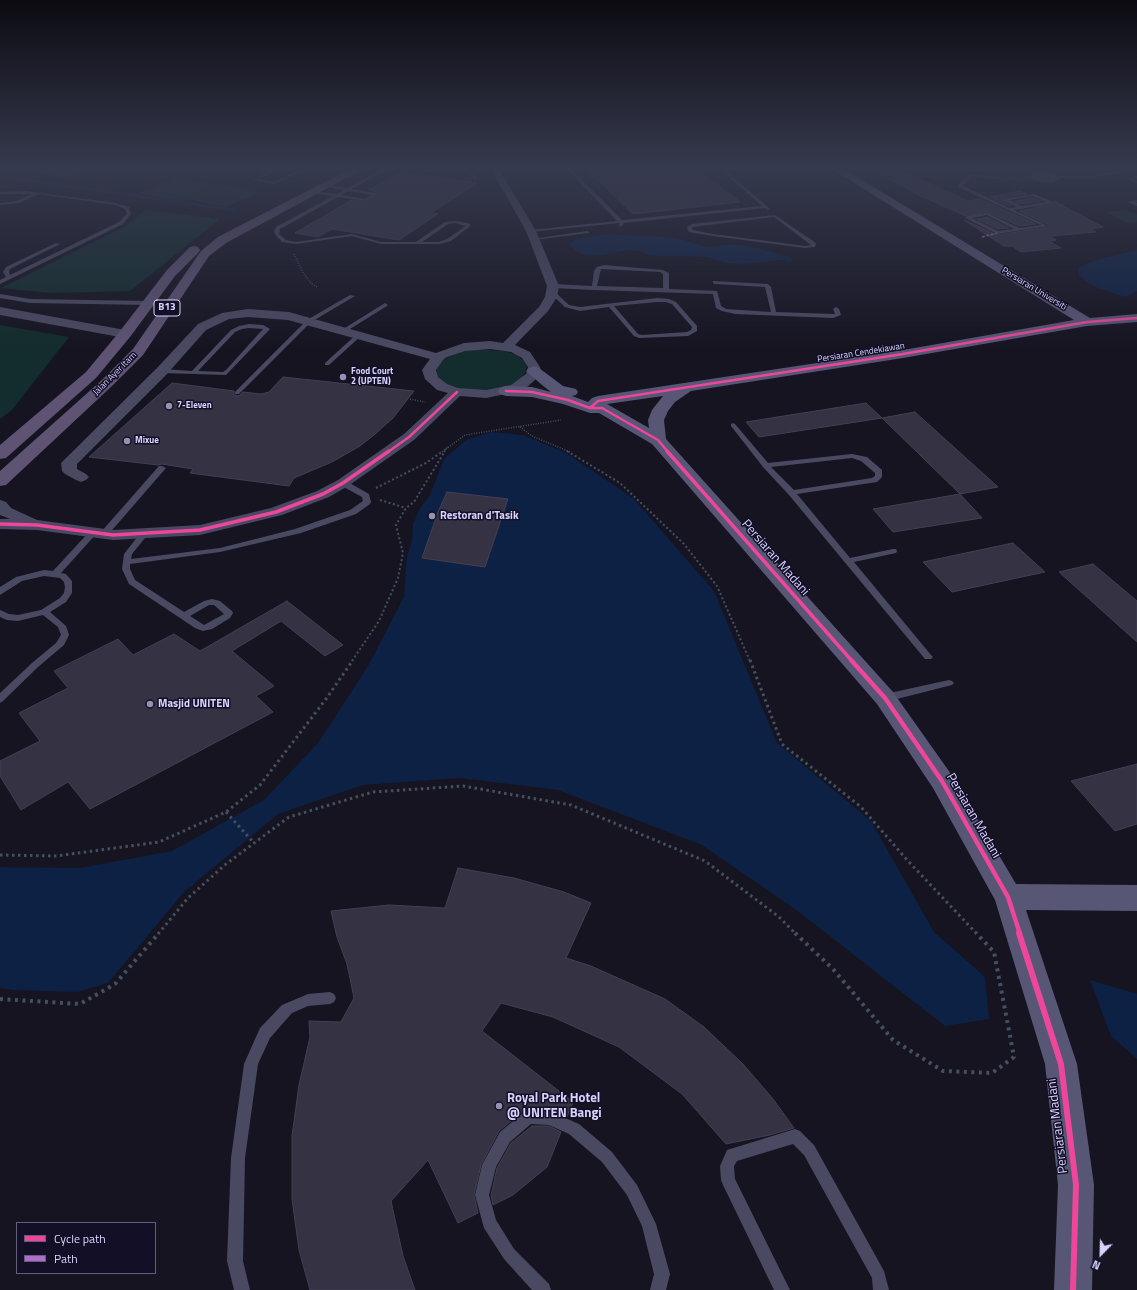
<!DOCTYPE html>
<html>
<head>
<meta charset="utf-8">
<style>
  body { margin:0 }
  #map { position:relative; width:1137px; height:1290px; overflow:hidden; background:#161421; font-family:"Titillium Web",sans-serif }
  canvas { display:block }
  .legend { position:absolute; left:16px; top:1222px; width:140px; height:52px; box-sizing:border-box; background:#130f26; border:1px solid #625e7d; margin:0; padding:5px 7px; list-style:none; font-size:12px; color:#d9d4ff }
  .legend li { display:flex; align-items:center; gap:8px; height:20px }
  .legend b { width:20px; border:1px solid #625e7d }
  .north { position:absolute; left:1081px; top:1234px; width:40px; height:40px; -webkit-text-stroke:3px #130f26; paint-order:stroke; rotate:203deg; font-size:11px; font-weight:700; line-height:16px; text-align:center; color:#d9d4ff }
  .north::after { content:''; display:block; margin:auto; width:14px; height:18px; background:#d9d4ff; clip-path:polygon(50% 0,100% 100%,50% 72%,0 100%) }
</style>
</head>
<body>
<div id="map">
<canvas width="1137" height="1290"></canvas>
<ul class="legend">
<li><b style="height:5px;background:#ed469a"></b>Cycle path</li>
<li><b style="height:5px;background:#b06ccc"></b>Path</li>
</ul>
<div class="north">N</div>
</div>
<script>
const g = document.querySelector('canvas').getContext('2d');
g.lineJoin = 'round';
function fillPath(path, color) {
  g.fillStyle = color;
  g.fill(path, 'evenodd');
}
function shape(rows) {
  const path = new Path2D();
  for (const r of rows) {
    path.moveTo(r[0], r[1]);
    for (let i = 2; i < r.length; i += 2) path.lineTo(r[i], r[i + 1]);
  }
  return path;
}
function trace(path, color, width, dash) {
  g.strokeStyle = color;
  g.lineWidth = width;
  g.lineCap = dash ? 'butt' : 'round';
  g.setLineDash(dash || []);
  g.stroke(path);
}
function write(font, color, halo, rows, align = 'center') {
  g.font = font + ' "Titillium Web",sans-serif';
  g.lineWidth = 3;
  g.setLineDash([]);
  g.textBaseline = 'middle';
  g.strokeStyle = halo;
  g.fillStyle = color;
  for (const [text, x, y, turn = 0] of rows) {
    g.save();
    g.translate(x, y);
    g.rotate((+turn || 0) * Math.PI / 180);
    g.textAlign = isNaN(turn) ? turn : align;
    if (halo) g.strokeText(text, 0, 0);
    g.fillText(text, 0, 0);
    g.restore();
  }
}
const green = shape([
  [17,169,90,169,66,178],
  [176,178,216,185,181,201,140,193],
  [220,184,259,192,226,207,186,199],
  [145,210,220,219,130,291,51,293,1,288,126,226],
  [1126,210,1137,215,1137,222,1127,223,1106,212],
  [0,325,69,337,12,410,0,419],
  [476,349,503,351,515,354,523,360,527,366,525,373,520,380,510,386,481,391,466,390,453,387,443,382,437,375,437,368,442,361,450,356,462,351]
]);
const water = shape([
  [608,234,669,237,684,240,706,247,737,244,757,248,790,257,792,262,780,260,743,264,728,263,706,257,660,256,648,255,640,251,627,250,603,255,585,255,574,250,570,244,576,239],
  [1137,250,1137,291,1126,297,1100,289,1087,282,1079,275,1078,268,1096,260],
  [491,432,523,435,566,453,633,498,714,591,777,743,871,821,934,932,985,977,989,1019,945,1026,799,912,702,845,558,790,460,778,363,785,278,814,184,892,108,983,77,992,13,990,0,988,0,867,80,868,172,851,264,800,318,743,368,666,404,597,407,556,412,541,413,524,420,508,430,495,444,459,466,440],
  [1090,980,1137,994,1137,1059,1111,1036]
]);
const stream = shape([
  [0,176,234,210]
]);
const building = shape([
  [587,169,697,169,740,202,633,214,587,169],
  [885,169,897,169,968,201,980,199,1036,224,1019,226,988,212,965,216,915,193,882,175,885,169],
  [401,172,477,183,431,213,438,214,399,240,332,229,318,237,295,233,352,200,366,202,379,196,377,192,369,190,401,172],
  [1020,191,1026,194,1002,198,1002,202,1011,206,1010,206,990,197,1020,191],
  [1033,198,1041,201,1022,204,1015,201,1033,198],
  [1054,201,1103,227,1090,229,1096,232,1050,236,1056,240,1049,241,1061,248,1021,252,1012,246,1004,246,964,220,997,235,1048,227,1049,225,1019,211,1051,205,1054,201],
  [987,217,1009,228,998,229,977,219,987,217],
  [283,377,414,391,393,418,374,435,360,446,332,462,294,478,289,486,190,473,193,469,162,464,158,465,89,457,172,383,234,391,234,395,239,396,243,392,261,394,269,392,283,377],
  [866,403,882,418,759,437,746,422,866,403],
  [915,412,998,487,960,494,882,418,915,412],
  [447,492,508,499,485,567,422,558,438,512,447,492],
  [960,494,982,518,893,532,873,509,960,494],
  [1013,543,1045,572,952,592,923,562,1013,543],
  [1093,564,1137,601,1137,642,1059,572,1093,564],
  [287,601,343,645,325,656,281,621,232,651,274,686,256,696,273,712,90,809,68,782,21,810,0,776,0,761,40,741,19,713,68,688,54,671,118,639,133,655,174,634,200,651,287,601],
  [1137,764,1137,824,1115,831,1071,781,1137,764],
  [458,868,514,878,564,892,591,903,566,958,591,966,665,999,704,1027,743,1064,773,1099,794,1128,770,1135,726,1144,682,1094,619,1047,553,1017,501,1003,482,1031,573,1102,567,1117,549,1110,528,1109,523,1111,499,1131,481,1165,474,1195,478,1213,458,1223,428,1160,391,1201,403,1256,415,1290,310,1290,299,1250,292,1199,292,1136,299,1085,310,1037,309,1021,341,1022,354,998,347,964,337,937,331,911,389,905,445,908,458,868],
  [532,1126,549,1126,561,1132,547,1167,513,1195,493,1205,491,1195,497,1168,511,1143,532,1126]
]);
const pathFar3 = shape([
  [294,254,303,273,312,284,317,287],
  [410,399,425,402],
  [520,427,532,436,570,452],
  [442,452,465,435,561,420],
  [444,452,447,447]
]);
const pathFar2 = shape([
  [567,451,620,483,684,544,717,586,750,661],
  [376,488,426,463,443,451],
  [380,500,406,508],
  [352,661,379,621,398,578,403,553,396,525,406,508,414,502,445,451]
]);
const pathFar1 = shape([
  [750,660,782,744,861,807,908,861,977,934],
  [226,812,254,843],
  [0,855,56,856,159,842,226,812,260,785,326,699,353,660],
  [158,934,188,898,226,864,289,817,373,792,463,786,571,805,705,861,779,917,796,934]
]);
const path = shape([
  [795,933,833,969,893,1040,943,1071,992,1073,1014,1057,994,952,976,933],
  [0,999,80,1004,115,984,159,933]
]);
const lane = shape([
  [273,169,278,169,259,179,274,182,302,169,307,169,274,184,253,180,273,169],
  [383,169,388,169,352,189,376,193,378,195,366,201,338,197,280,229,279,234,286,240,296,242,352,234,381,242,416,242,445,222,455,221,468,223,470,224,470,226,451,241,439,244,381,244,352,236,296,244,282,242,275,234,274,231,276,227,333,196,313,193,311,191,337,194,344,190,322,186,324,185,347,188,383,169],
  [349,191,372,195,365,199,342,195,349,191],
  [455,223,466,226,447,239,439,242,422,242,448,224,455,223],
  [465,169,469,169,477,180,475,180,465,169],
  [567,169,571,169,622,220,762,206,720,169,724,169,770,209,768,210,765,208,624,223,621,227,619,226,620,223,529,232,529,230,531,230,617,221,567,169],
  [1130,169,1137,169,1137,170,1090,178,1056,178,1054,177,1056,176,1090,176,1130,169],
  [971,174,1008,178,1038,177,1037,179,1008,180,973,176,963,186,1010,208,1017,207,1003,201,1003,199,1034,194,1053,202,1051,204,1014,210,1048,226,997,234,965,218,967,216,988,213,1019,228,1041,225,958,187,958,185,971,174],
  [1033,196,1046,202,1022,206,1010,200,1033,196],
  [987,215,1014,229,998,231,972,218,987,215],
  [1137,176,1137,178,1132,179,1137,181,1137,183,1125,178,1137,176],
  [25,191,116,203,129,207,131,214,123,224,0,284,0,280,6,277,3,272,6,267,56,243,60,244,10,269,9,272,10,275,119,222,127,214,125,209,115,205,39,194,19,203,0,205,0,203,16,201,32,194,0,194,0,192,25,191],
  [1137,200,1137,202,1135,203,1137,203,1137,206,1128,202,1137,200],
  [775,215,816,243,815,247,805,248,713,236,689,232,687,227,692,224,775,215],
  [774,217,811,245,805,246,713,234,693,230,692,227,774,217],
  [587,231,589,232,589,233,534,240,532,239,587,231],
  [604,265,663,270,669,273,669,289,717,291,721,306,726,309,771,312,765,287,715,284,713,283,713,281,768,284,771,287,776,312,833,314,835,314,833,309,836,307,839,309,841,315,833,318,735,314,722,311,716,308,713,294,594,290,553,288,550,286,553,284,592,286,594,271,597,267,604,265],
  [601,269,660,272,663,274,663,288,597,286,601,269],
  [550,291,554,291,569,305,580,307,657,298,669,299,676,302,697,326,697,331,688,336,639,338,634,336,609,307,580,311,565,307,550,293,550,291],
  [657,302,666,302,672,304,692,327,691,330,687,332,642,335,638,334,614,306,657,302],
  [0,294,30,299,149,301,152,303,149,305,30,303,0,298,0,294],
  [350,295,355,296,311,322,239,394,235,394,235,392,307,320,350,295],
  [385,303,388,305,387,306,345,332,340,331,385,303],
  [249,324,263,325,270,329,226,375,162,373,159,371,162,369,192,371,231,330,239,326,249,324],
  [249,328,263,329,226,370,223,372,198,371,235,332,242,329,249,328],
  [357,334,362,335,329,365,325,365,325,363,357,334],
  [733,423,735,424,768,463,852,454,867,457,882,470,882,477,877,482,797,494,850,558,893,549,896,549,897,551,896,553,854,562,931,655,933,657,931,659,925,659,789,495,763,467,731,426,731,424,733,423],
  [852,458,861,461,875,473,875,476,872,478,794,490,771,467,852,458],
  [159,466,162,466,166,468,107,536,101,536,100,534,101,532,159,466],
  [340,481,346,481,369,494,371,502,370,504,356,514,301,533,220,552,130,564,130,569,135,580,184,612,204,601,212,599,220,601,232,611,233,613,230,618,212,629,203,631,195,628,129,584,122,569,124,554,142,531,148,531,149,533,132,554,131,559,220,548,295,529,350,510,363,501,362,497,340,485,340,481],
  [209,605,214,605,224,614,204,625,190,616,209,605],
  [90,531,96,531,97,533,61,573,66,574,72,581,72,593,66,602,50,612,66,626,69,635,64,645,38,667,3,701,0,703,0,693,32,663,56,643,61,635,58,627,43,615,18,621,7,620,0,617,0,610,9,614,18,615,41,610,60,598,64,593,65,587,64,582,60,578,44,576,22,581,0,595,0,587,16,577,44,570,53,571,90,531],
  [949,680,952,681,954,683,952,685,885,702,882,700,880,698,882,696,885,694,949,680],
  [330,992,334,994,336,998,334,1002,330,1004,308,1006,292,1013,270,1038,258,1064,245,1158,243,1261,250,1290,234,1290,227,1261,231,1158,244,1064,260,1028,282,1005,308,994,330,992],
  [529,1110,549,1111,579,1124,612,1152,637,1185,656,1224,670,1274,666,1290,650,1290,654,1274,642,1226,627,1195,602,1162,569,1134,549,1125,531,1124,510,1142,496,1167,489,1195,496,1220,514,1249,549,1284,551,1290,532,1290,504,1259,484,1228,475,1195,482,1165,500,1132,524,1112,529,1110],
  [795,1129,800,1131,814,1145,884,1271,889,1290,873,1290,872,1278,804,1155,793,1144,737,1161,734,1166,735,1179,790,1290,774,1290,723,1185,721,1180,720,1166,727,1150,795,1129]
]);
const street = shape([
  [491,169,499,169,536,231,559,286,557,297,548,311,515,345,530,352,540,367,541,371,536,379,527,387,520,391,486,398,460,396,414,440,348,486,329,497,282,515,200,535,113,540,37,530,0,529,0,519,10,519,0,515,0,500,6,502,11,508,37,520,113,530,200,525,271,508,317,491,338,480,404,434,448,393,437,390,425,379,422,370,430,359,288,320,248,317,229,319,206,330,167,374,77,464,77,469,86,474,89,477,86,480,81,482,76,480,65,474,62,471,61,463,157,368,198,324,222,313,248,309,289,312,436,353,464,343,490,341,503,343,539,307,545,297,547,286,526,231,491,169],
  [490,349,511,352,522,358,528,367,526,374,511,385,486,390,458,388,447,384,438,377,436,370,443,360,447,357,465,351,490,349],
  [1037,171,1054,173,1061,178,1051,183,1037,181,1030,176,1037,171],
  [0,307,125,330,129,331,131,334,129,337,125,338,0,315,0,307]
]);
const secondary = shape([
  [832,169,844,169,1090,318,1137,314,1137,322,1087,326,903,358,691,391,675,402,668,411,664,420,666,439,893,692,951,774,1016,884,1137,885,1137,911,1026,910,1077,1064,1094,1185,1092,1290,1054,1290,1058,1185,1045,1064,995,900,933,788,877,704,652,444,599,413,590,413,563,404,532,397,506,396,500,394,498,391,500,388,506,386,532,387,551,392,542,385,526,371,529,368,534,366,539,368,563,386,576,389,578,392,576,395,572,396,588,402,592,398,598,396,903,350,1074,320,832,169],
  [663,396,652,410,648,420,649,428,607,404,663,396]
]);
const primary = shape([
  [350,169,363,169,226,243,209,256,143,355,113,385,6,485,0,486,0,471,103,379,133,349,201,251,218,237,243,224,350,169],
  [194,246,198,247,200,250,198,253,175,276,130,337,96,378,6,458,0,459,0,445,86,372,120,331,167,270,190,247,194,246]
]);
const quiet = shape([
  [982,237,997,233]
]);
const cyclewayFar3 = shape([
  [506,391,532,392,568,400,590,408,602,408,658,440,668,452],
  [590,408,598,401,903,354,1087,322,1137,318],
  [388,452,409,437,457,392]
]);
const cyclewayFar2 = shape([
  [667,451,852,661],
  [0,524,37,525,113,535,200,530,276,512,323,494,343,483,389,451]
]);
const cyclewayFar1 = shape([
  [851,660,885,698,942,781,1008,897,1020,934]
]);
const cycleway = shape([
  [1019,933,1061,1064,1076,1185,1073,1290]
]);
const markers = [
  [343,377,4,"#9591b1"],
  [169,406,4,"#9591b1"],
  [127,441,4,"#9591b1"],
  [432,516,4,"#9591b1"],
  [150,704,4,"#9591b1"],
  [499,1106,4,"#9591b1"]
];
const farStreetnames = [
  ["Persiaran Universiti",1034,289,31],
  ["Persiaran Cendekiawan",861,353,-9],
  ["Jalan Ayer Itam",115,374,-45]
];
const farPoinames = [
  ["Food Court",351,372],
  ["2 (UPTEN)",351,382],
  ["7-Eleven",177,406],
  ["Mixue",135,441]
];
const shields = [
  [167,308,26]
];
const shieldNames = [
  ["B13",167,308]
];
const poiNames = [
  ["Restoran d'Tasik",440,516],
  ["Masjid UNITEN",158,704]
];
const nearStreetnames = [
  ["Persiaran Madani",775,558,49],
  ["Persiaran Madani",973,816,60],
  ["Persiaran Madani",1058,1126,-97]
];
const nearPoinames = [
  ["Royal Park Hotel",507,1099],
  ["@ UNITEN Bangi",507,1114]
];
fillPath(green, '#132c2d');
fillPath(water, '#0d2144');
trace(stream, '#0d2144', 3);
fillPath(building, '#343243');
trace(building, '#433f54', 1);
trace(pathFar3, '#44505f', 1.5, [1, 1.5]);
trace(pathFar2, '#44505f', 2, [2, 2.5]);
trace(pathFar1, '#44505f', 3, [2.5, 3.5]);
trace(path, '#44505f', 4, [3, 4.5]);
fillPath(lane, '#4a4962');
fillPath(street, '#4a4962');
fillPath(secondary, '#575674');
fillPath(primary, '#5e5373');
trace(quiet, '#b06ccc', 1.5, [3, 1.5]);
trace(cyclewayFar3, '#ed469a', 2.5);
trace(cyclewayFar2, '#ed469a', 3.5);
trace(cyclewayFar1, '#ed469a', 4.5);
trace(cycleway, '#ed469a', 6);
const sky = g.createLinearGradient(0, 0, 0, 350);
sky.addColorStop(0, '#0c0b12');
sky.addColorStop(0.48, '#363a4e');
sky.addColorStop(1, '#363a4e00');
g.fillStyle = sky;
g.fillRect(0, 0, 1137, 350);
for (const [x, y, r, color] of markers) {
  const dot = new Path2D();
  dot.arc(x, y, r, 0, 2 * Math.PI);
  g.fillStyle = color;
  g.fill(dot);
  trace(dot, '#130f26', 1.5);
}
write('9px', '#d9d4ff', '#130f26', farStreetnames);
write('bold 9px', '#d9d4ff', '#130f26', farPoinames, 'left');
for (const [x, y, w] of shields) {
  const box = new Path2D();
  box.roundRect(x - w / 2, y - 8, w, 16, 3);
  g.fillStyle = '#130f26';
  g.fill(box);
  trace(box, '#d9d4ff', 1);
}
write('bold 10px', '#d9d4ff', null, shieldNames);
write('bold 11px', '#d9d4ff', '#130f26', poiNames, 'left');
write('13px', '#d9d4ff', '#130f26', nearStreetnames);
write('bold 13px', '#d9d4ff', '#130f26', nearPoinames, 'left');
</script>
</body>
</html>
